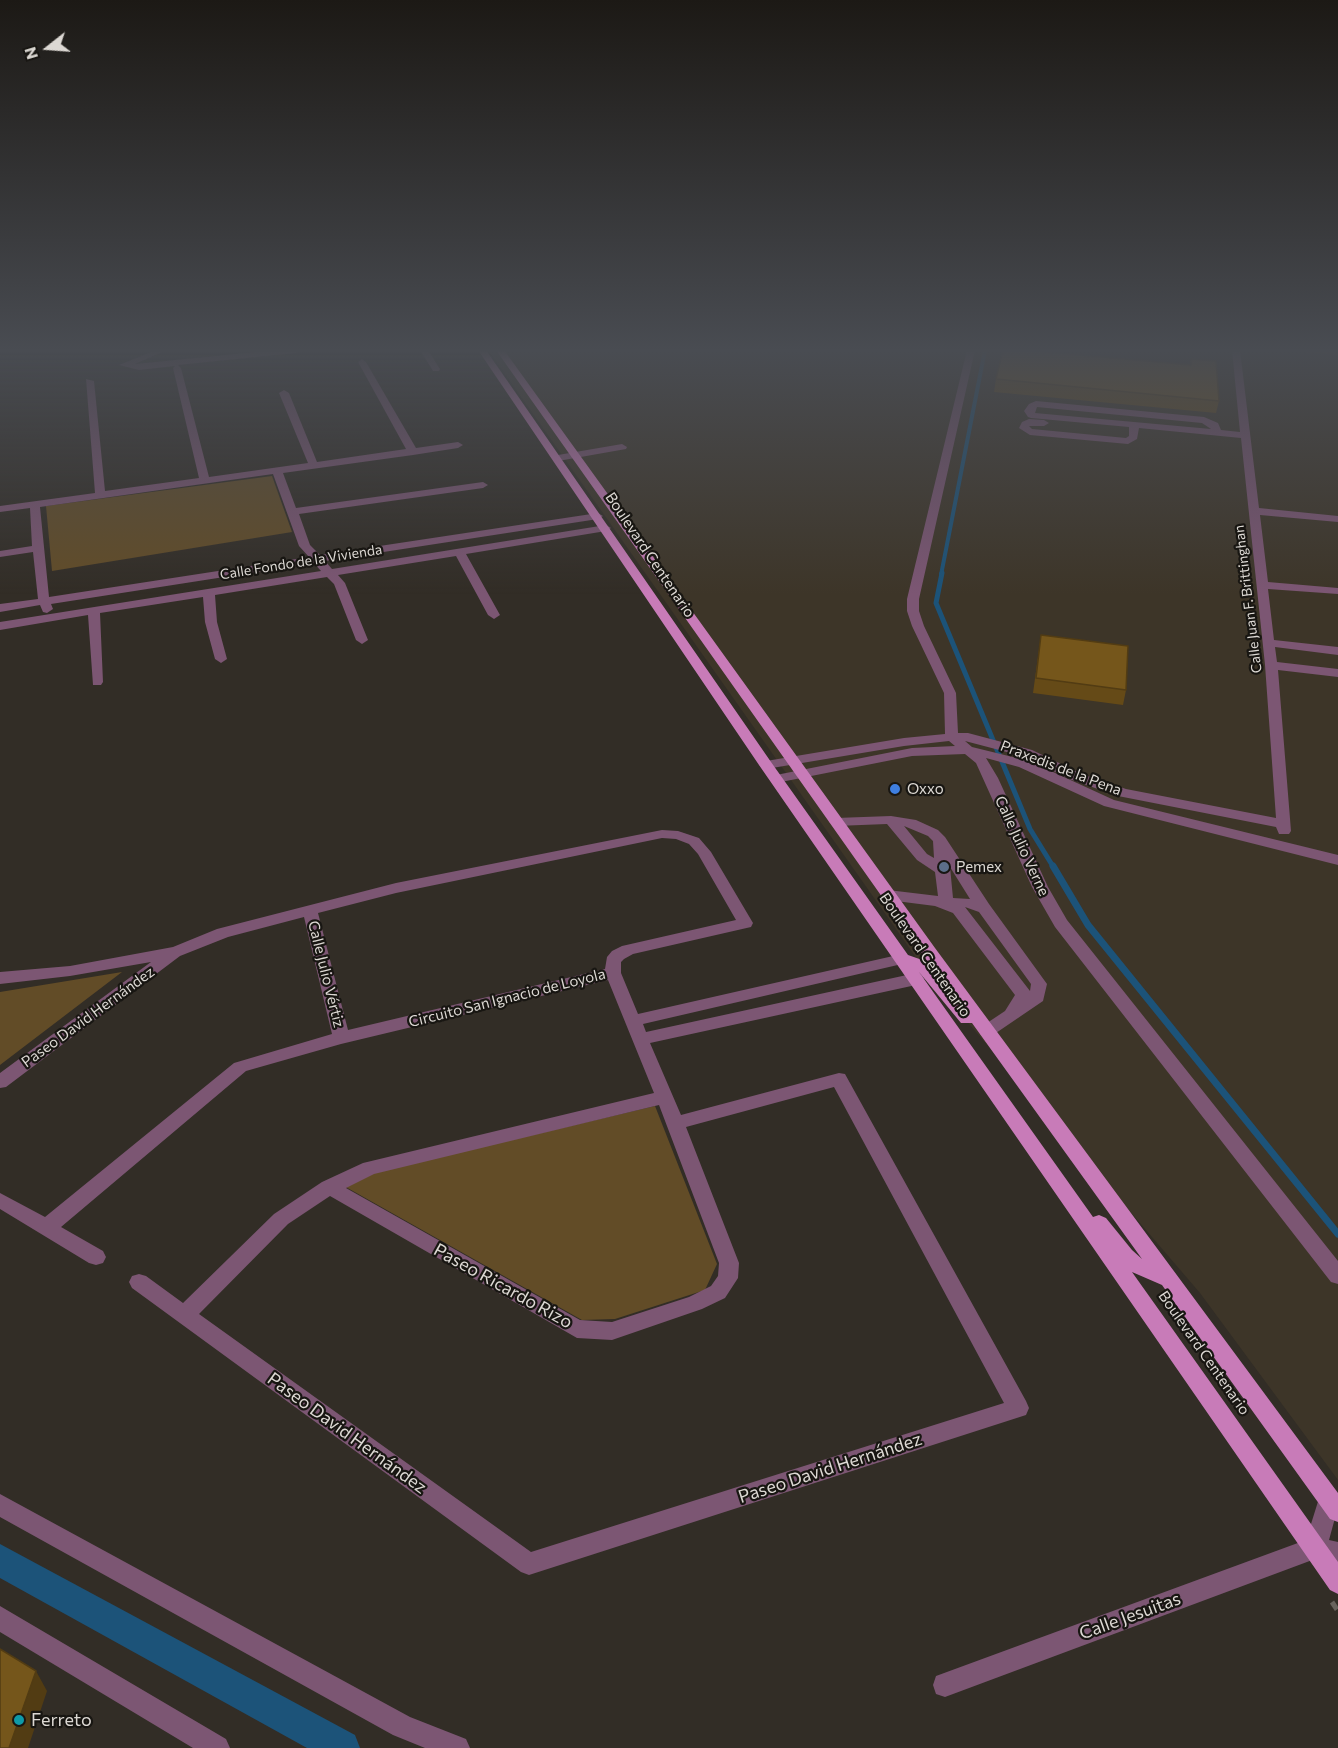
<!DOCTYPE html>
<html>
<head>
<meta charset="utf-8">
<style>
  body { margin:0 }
  #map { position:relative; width:1338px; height:1748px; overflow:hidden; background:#322d26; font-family:Commissioner,sans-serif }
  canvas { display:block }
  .north { position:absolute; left:18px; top:18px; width:60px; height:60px; -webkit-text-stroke:4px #181612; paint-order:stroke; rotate:253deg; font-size:16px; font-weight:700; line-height:24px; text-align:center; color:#dcd8d3 }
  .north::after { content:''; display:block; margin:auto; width:21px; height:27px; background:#dcd8d3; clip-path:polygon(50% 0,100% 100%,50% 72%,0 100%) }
</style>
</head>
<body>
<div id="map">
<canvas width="1338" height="1748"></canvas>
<div class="north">N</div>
</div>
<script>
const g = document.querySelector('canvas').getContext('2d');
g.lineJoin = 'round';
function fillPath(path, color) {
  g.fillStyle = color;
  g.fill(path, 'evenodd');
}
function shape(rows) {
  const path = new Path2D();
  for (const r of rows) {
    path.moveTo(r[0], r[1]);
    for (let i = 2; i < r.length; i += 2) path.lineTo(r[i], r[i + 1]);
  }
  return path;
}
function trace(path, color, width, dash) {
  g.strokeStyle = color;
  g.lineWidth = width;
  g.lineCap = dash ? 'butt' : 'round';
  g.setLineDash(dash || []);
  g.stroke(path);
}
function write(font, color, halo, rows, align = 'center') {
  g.font = font + ' Commissioner,sans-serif';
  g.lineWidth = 4.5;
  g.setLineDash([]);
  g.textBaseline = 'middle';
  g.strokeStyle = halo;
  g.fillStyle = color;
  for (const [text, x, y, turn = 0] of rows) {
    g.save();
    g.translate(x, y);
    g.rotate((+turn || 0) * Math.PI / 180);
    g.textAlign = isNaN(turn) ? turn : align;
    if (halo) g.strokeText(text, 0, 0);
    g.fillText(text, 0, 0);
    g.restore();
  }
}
const built = shape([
  [488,350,1338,350,1338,1480,1200,1293,934,983]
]);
const green = shape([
  [272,476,292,532,52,571,46,506],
  [122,972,0,1065,0,992],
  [655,1106,717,1264,705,1290,615,1319,582,1320,344,1186,375,1172]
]);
const streamFar2 = shape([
  [941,575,985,350]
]);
const streamFar1 = shape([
  [942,573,936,603,1030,829,1054,868]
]);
const stream = shape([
  [1053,866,1088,925,1338,1234]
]);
const canal = shape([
  [0,1544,355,1735,360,1748,307,1748,0,1578,0,1544]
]);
const path = shape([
  [1332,1602,1338,1611]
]);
const minor = shape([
  [156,350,167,350,135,364,275,350,300,350,296,353,178,365,181,368,209,477,308,463,279,393,284,390,289,393,317,462,406,449,358,362,362,359,366,362,416,448,458,442,463,445,458,448,413,455,283,473,296,508,483,482,488,485,483,488,299,514,310,545,320,555,598,513,603,516,598,519,325,561,332,569,606,525,611,528,606,531,466,554,500,615,494,619,488,615,456,556,338,575,345,583,368,640,362,644,356,640,334,584,327,577,215,595,217,622,227,659,221,663,215,659,205,622,203,597,100,613,103,682,101,685,93,685,88,615,0,630,0,622,321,571,314,563,51,604,53,609,47,613,43,612,40,605,0,612,0,604,38,599,33,552,0,557,0,551,32,546,30,508,0,512,0,506,95,493,86,379,94,381,105,491,199,478,173,368,175,366,139,370,119,365,156,350],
  [273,474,299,546,309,557,49,597,40,507,273,474],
  [420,350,428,350,440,369,439,371,433,371,420,350],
  [967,350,975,350,919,599,919,611,924,626,956,693,958,733,968,733,1032,750,1082,774,1126,789,1276,818,1265,665,1241,438,1139,428,1137,439,1128,444,1030,435,1019,428,1022,422,1029,419,1044,420,1049,423,1044,426,1029,426,1032,429,1126,438,1129,436,1129,427,1031,418,1028,417,1024,411,1029,404,1036,401,1204,417,1218,423,1221,430,1240,432,1232,350,1240,350,1259,508,1338,516,1338,522,1260,515,1268,582,1338,588,1338,594,1268,589,1274,640,1338,647,1338,655,1275,647,1277,662,1338,669,1338,677,1278,670,1291,831,1289,834,1279,834,1276,827,1118,796,1072,780,1022,756,965,741,972,747,1029,761,1114,800,1338,855,1338,865,1104,806,1019,767,986,758,998,778,1048,887,1067,920,1338,1261,1338,1284,1331,1282,1055,927,1032,887,976,763,965,754,912,756,776,783,769,779,776,775,912,748,955,746,949,741,904,746,766,769,759,765,766,761,904,738,945,734,944,693,912,626,907,611,907,599,967,350],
  [1037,407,1202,423,1211,429,1035,413,1037,407],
  [622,444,627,447,626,449,558,461,553,458,558,455,622,444],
  [891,816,916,820,938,830,945,837,989,904,1047,984,1043,1001,993,1035,987,1037,981,1035,979,1031,981,1027,1005,1011,1015,995,953,913,935,906,888,900,880,895,888,890,938,896,935,872,917,860,887,824,836,826,829,822,836,818,891,816],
  [904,826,928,836,933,841,934,858,927,854,904,826],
  [950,867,970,899,953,898,950,867],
  [965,907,979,912,1031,984,1030,991,965,907],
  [662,830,678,831,699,838,711,852,753,923,751,927,633,954,624,959,621,962,621,973,638,1014,902,954,908,955,910,959,908,963,902,964,643,1024,646,1032,916,973,922,975,924,979,922,983,916,985,650,1043,681,1115,839,1073,845,1074,1026,1401,1029,1408,1026,1415,529,1575,521,1572,132,1288,129,1282,132,1276,139,1274,146,1276,183,1303,274,1214,322,1182,363,1163,654,1093,608,980,341,1044,246,1071,61,1227,103,1251,106,1257,103,1263,96,1265,89,1263,0,1209,0,1193,45,1217,234,1063,332,1034,304,917,228,937,180,956,6,1087,0,1088,0,1073,151,962,70,976,0,984,0,972,70,966,173,947,217,929,396,883,662,830],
  [662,838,676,839,689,844,698,854,736,920,622,946,612,951,607,957,605,969,348,1030,318,913,396,893,662,838],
  [834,1087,1004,1403,531,1552,199,1314,288,1224,330,1196,577,1338,612,1340,702,1309,725,1298,738,1278,739,1263,686,1127,834,1087],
  [659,1105,719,1263,718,1276,711,1286,689,1297,612,1322,580,1320,346,1188,374,1174,659,1105],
  [1329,1488,1338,1494,1338,1507,1329,1540,1338,1542,1338,1564,1315,1559,945,1697,936,1694,933,1685,936,1676,1306,1540,1321,1492,1329,1488],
  [0,1494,410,1717,466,1739,470,1748,425,1748,393,1735,0,1517,0,1494],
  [0,1606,226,1739,230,1748,193,1748,0,1632,0,1606]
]);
const major = shape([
  [478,350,486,350,771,762,908,955,928,962,496,350,504,350,935,948,1338,1493,1338,1522,1330,1519,1162,1285,1132,1272,1338,1562,1338,1594,1330,1590,759,765,478,350],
  [919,972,961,1023,972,1023,1142,1259,1132,1250,1106,1218,1099,1215,1093,1217,919,972]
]);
const wall = shape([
  [1277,350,1338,350,1338,355],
  [1191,359,1219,401,1216,413,994,392,996,379,1190,365],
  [1041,635,1126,690,1123,705,1033,693]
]);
const shadedWall = shape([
  [36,1671,47,1691,28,1748,9,1748]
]);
const building = shape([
  [1003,350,1025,350,1191,365,1191,359,1216,361,1219,401,996,379,1003,350],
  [1041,635,1128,646,1126,690,1036,678,1041,635],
  [0,1649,36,1671,9,1748,0,1748,0,1649]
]);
const markers = [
  [895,789,6,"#3f7fe0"],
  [944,867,6,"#5c6f8a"],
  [19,1720,6,"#0f9aa8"]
];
const farStreetnames = [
  ["Calle Fondo de la Vivienda",301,562,-9],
  ["Calle Juan F. Brittinghan",1248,599,-97]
];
const streetNames = [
  ["Boulevard Centenario",650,555,56],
  ["Praxedis de la Pena",1061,768,21],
  ["Calle Julio Verne",1022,846,65],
  ["Boulevard Centenario",925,955,55],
  ["Calle Julio Vértiz",326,974,76],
  ["Circuito San Ignacio de Loyola",507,998,-14],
  ["Paseo David Hernández",88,1017,-36],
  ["Boulevard Centenario",1204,1353,55]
];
const poiNames = [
  ["Oxxo",907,789],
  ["Pemex",956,867]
];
const nearStreetnames = [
  ["Paseo Ricardo Rizo",503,1286,29],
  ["Paseo David Hernández",347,1433,36],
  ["Paseo David Hernández",830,1468,-18],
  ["Calle Jesuitas",1130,1616,-20]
];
const nearPoinames = [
  ["Ferreto",31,1720]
];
fillPath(built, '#3d3528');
fillPath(green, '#624c27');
trace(streamFar2, '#1c5379', 4);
trace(streamFar1, '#1c5379', 5);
trace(stream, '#1c5379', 7);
fillPath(canal, '#1c5379');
trace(path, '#68635d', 5, [9, 4.5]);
fillPath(minor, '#7c5673');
fillPath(major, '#c87bb8');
fillPath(wall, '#654a17');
fillPath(shadedWall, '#523c13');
fillPath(building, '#75561b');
trace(building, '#523c13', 1.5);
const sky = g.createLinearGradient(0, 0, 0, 594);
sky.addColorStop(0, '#1c1915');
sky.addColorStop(0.59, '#494c52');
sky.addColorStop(1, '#494c5200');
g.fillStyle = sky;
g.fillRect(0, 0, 1338, 594);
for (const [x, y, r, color] of markers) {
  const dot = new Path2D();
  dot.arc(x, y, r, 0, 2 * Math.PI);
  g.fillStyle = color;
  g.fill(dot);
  trace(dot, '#181612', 2);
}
write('14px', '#dcd8d3', '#181612', farStreetnames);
write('15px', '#dcd8d3', '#181612', streetNames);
write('15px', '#dcd8d3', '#181612', poiNames, 'left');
write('18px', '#dcd8d3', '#181612', nearStreetnames);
write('18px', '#dcd8d3', '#181612', nearPoinames, 'left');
</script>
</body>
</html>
